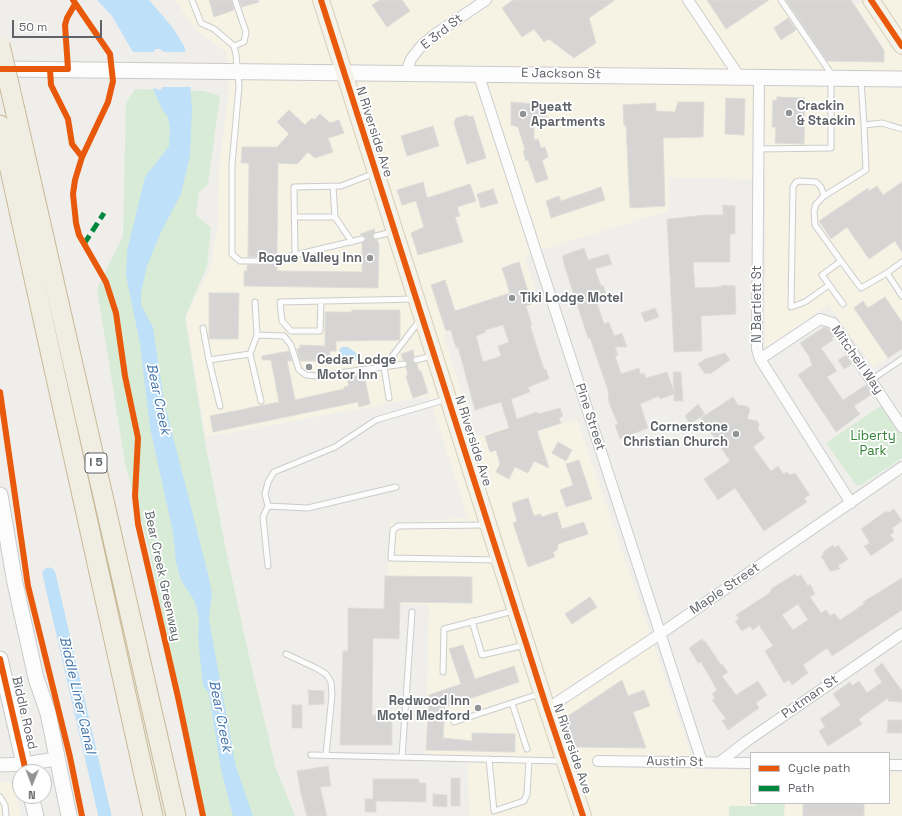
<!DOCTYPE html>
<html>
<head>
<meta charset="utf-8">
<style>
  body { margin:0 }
  #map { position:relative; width:902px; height:816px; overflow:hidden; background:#efeeea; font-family:"Space Grotesk",sans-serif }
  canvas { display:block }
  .legend { position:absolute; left:750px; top:752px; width:140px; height:52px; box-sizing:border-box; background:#fff; border:1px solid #bfc1c3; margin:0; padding:5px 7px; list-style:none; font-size:12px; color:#5f6368 }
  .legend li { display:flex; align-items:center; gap:8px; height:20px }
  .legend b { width:20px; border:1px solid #bfc1c3 }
  .north { position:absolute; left:12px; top:764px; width:40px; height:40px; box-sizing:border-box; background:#fff; border:1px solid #bfc1c3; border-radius:50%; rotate:181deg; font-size:11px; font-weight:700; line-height:16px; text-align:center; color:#5f6368 }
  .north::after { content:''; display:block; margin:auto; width:14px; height:18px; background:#919496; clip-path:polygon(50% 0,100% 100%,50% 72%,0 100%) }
  .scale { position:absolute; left:12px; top:20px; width:90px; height:18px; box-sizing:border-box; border:2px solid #5f6368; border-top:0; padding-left:5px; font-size:12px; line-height:14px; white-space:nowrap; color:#5f6368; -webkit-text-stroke:3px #fff; paint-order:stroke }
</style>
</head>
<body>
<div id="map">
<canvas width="902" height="816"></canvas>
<ul class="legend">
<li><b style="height:5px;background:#e8590c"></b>Cycle path</li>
<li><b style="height:5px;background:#00873e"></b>Path</li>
</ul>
<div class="north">N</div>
<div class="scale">50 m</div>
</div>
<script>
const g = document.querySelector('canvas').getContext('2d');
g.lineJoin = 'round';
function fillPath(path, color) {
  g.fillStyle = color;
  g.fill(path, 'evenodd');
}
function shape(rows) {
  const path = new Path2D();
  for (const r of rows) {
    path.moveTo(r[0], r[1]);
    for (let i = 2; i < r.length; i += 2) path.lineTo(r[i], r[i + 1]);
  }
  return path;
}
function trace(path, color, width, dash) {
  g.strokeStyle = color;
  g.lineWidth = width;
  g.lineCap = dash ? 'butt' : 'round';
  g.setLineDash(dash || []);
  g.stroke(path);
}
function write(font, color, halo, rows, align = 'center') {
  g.font = font + ' "Space Grotesk",sans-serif';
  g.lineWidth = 3.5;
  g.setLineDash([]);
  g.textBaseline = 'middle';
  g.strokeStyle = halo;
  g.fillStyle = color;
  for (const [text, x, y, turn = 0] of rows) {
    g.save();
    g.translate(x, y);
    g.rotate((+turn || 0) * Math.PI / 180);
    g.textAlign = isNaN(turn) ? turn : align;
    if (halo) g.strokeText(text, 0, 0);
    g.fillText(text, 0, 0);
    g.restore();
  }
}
const commercial = shape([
  [175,0,852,0,856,5,864,0,902,0,902,349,873,367,829,305,765,349,766,180,669,177,668,211,524,255,540,304,443,334,476,437,521,422,526,435,577,419,696,769,751,770,751,803,889,803,889,773,902,773,902,816,469,816,468,762,425,761,429,605,386,603,390,523,468,518,429,396,206,437,186,317,210,268,218,223,219,167,229,90,227,53,196,30],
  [0,781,10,782,15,787,21,816,0,816]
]);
const green = shape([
  [135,89,204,91,220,96,208,184,199,192,196,215,211,228,207,266,185,317,204,436,226,551,249,656,276,769,295,816,205,816,191,762,149,549,125,463,97,289,123,236,126,103],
  [882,405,902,434,902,458,861,485,856,485,826,443],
  [756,803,785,803,784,816,729,816,729,806,756,806]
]);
const water = shape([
  [97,0,149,0,173,28,184,46,189,68,192,109,190,156,181,194,161,232,147,266,141,293,141,305,153,327,164,401,209,578,212,593,209,618,211,631,236,767,253,816,233,816,221,770,210,700,208,692,203,686,198,638,199,619,195,602,181,580,176,562,173,532,150,428,140,344,126,275,127,251,145,177,169,146,170,129,168,117,163,111,148,78,112,16],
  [342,347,347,347,351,349,357,354,358,359,353,361,343,357,339,350]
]);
const pier = shape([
  [156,49,160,49,164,52,187,52,194,87,163,87,160,90,149,87,131,52,153,52]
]);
const canal = shape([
  [49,574,105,816]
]);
const building = shape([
  [209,0,231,0,234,10,214,17,209,0],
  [239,0,258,0,259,2,242,7,239,0],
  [380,0,402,0,410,11,387,27,372,5,380,0],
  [513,0,615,0,589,18,596,43,574,58,549,39,544,42,534,29,522,37,502,8,513,0],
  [707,0,769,0,726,29,707,0],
  [786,0,851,0,884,50,884,62,827,61,786,0],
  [788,18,796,30,781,40,774,28,788,18],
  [777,97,805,98,804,144,775,143,776,127,772,127,773,100,777,100,777,97],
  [726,98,745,99,744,135,725,134,726,98],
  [511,102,547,105,547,117,534,117,534,140,538,139,541,148,545,147,548,157,542,160,548,179,536,183,528,160,526,161,523,151,525,150,518,127,511,125,511,102],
  [678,102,704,102,703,137,663,138,665,206,630,208,626,125,624,126,623,105,656,103,656,111,675,112,678,102],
  [289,110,305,125,312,118,314,120,320,114,330,123,339,120,344,133,328,138,333,152,315,158,308,152,297,164,278,163,277,256,248,257,249,163,241,163,242,147,277,147,289,134,277,122,289,110],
  [467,115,467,117,473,116,486,158,467,164,454,123,456,118,467,115],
  [433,126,439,146,407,156,401,136,433,126],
  [423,182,427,198,470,184,476,201,457,207,460,216,455,217,463,242,418,255,411,233,424,227,416,201,402,205,397,190,423,182],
  [902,182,902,252,895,241,869,259,847,227,831,239,819,221,868,188,869,191,877,186,883,195,902,182],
  [601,187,605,200,551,218,546,201,559,196,561,201,601,187],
  [493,189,498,203,481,208,477,194,493,189],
  [723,205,735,206,735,234,730,234,730,262,693,262,695,288,719,287,722,286,722,285,735,286,736,314,701,316,702,351,674,352,667,219,705,215,723,215,723,205],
  [374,229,375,232,372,237,377,240,379,245,378,288,244,286,244,271,247,271,247,265,277,264,277,271,362,272,362,243,366,238,360,234,374,229],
  [584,248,588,260,608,254,612,264,595,269,601,286,603,285,607,297,604,298,605,301,597,303,604,324,609,322,614,336,622,333,627,347,615,347,618,355,615,356,621,374,639,368,640,374,644,373,646,378,667,372,674,391,673,372,681,372,683,401,674,401,674,394,660,399,659,396,640,404,648,428,620,439,615,425,618,424,609,403,608,390,590,338,588,338,563,261,564,261,562,256,584,248],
  [519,262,532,304,526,306,532,325,530,325,544,370,546,369,549,379,528,387,530,392,511,399,517,419,537,412,538,414,560,408,563,416,559,418,561,423,537,431,549,468,534,461,528,473,515,467,509,479,496,472,500,464,496,450,490,452,485,436,509,428,501,402,475,410,458,347,456,348,451,330,446,331,431,285,445,280,455,311,510,293,502,268,519,262],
  [503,325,509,342,498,346,501,356,483,362,476,336,486,332,485,330,503,325],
  [209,293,239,293,238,339,209,339,209,293],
  [885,297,902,322,902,349,888,358,854,308,863,301,868,308,885,297],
  [655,308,659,317,645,322,641,313,655,308],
  [352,310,400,310,400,340,336,341,336,351,330,351,330,361,300,361,297,349,300,348,300,345,325,346,325,312,352,312,352,310],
  [824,327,829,329,834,336,832,338,833,340,821,348,837,371,827,377,843,400,866,385,872,394,854,406,860,414,836,432,798,375,812,365,809,356,800,343,824,327],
  [413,350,414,356,412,361,417,364,419,371,421,371,428,393,413,398,406,376,408,375,406,368,408,363,403,360,401,354,413,350],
  [289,351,292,361,287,361,295,400,344,389,344,387,349,386,347,378,364,374,370,404,359,407,358,402,213,432,210,416,279,402,271,360,262,360,262,356,289,351],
  [725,353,730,360,710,374,709,373,705,374,698,364,705,359,725,353],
  [846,355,852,364,844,369,838,360,846,355],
  [733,397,738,405,747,406,750,410,747,419,757,421,759,424,758,430,765,438,753,447,771,471,778,466,783,474,787,472,790,475,795,473,810,495,804,498,807,502,764,531,735,488,718,500,704,479,730,461,701,418,733,397],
  [698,404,705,414,690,424,685,416,698,404],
  [558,442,572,450,566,461,552,453,558,442],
  [579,460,592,499,566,507,560,490,573,485,566,464,579,460],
  [528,498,534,516,540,514,542,517,557,512,562,529,584,522,588,534,558,544,557,550,553,552,555,557,528,567,513,523,517,521,512,503,528,498],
  [894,509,902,521,892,528,894,532,890,535,894,540,871,556,864,546,870,543,861,529,886,511,888,513,894,509],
  [833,545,834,548,838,545,848,559,838,566,840,569,830,571,821,556,824,554,823,552,833,545],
  [795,574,797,577,801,575,808,586,810,584,815,594,810,597,821,613,826,610,830,616,834,613,840,620,864,604,863,602,902,578,902,610,832,656,827,648,803,665,808,673,792,685,789,680,784,683,765,651,773,646,759,625,753,630,750,626,742,631,735,621,739,619,736,615,768,594,772,590,771,589,795,574],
  [798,604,808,620,793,630,782,615,798,604],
  [385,576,472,577,472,603,400,602,399,639,373,638,372,715,392,716,392,745,340,745,343,651,348,651,348,608,384,609,385,576],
  [590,597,597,607,572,624,565,614,590,597],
  [702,639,704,642,705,641,721,665,722,664,728,672,722,676,736,695,758,681,767,695,756,703,759,708,728,730,722,721,726,719,712,700,715,698,712,694,717,690,701,662,698,663,689,648,702,639],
  [463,645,475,679,514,666,519,682,445,707,443,738,472,741,472,733,515,734,515,752,426,750,429,695,461,684,449,649,463,645],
  [882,663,902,691,902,702,888,701,888,698,859,719,862,724,828,746,819,731,825,727,820,719,841,705,833,694,850,682,852,686,859,681,867,693,882,682,874,670,882,663],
  [622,680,628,696,644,690,650,706,633,712,646,748,575,747,565,718,622,680],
  [308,690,324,691,324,704,309,705,308,690],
  [292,705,302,705,302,728,292,728,292,705],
  [888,720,902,720,902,733,887,733,888,720],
  [328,766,331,786,320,787,327,816,307,816,301,794,297,771,328,766],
  [451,778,460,778,460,806,451,806,451,778],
  [373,779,419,779,419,783,426,783,426,802,376,801,376,812,365,812,365,799,373,799,373,779],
  [433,794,447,795,447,807,433,806,433,794],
  [803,803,864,803,864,816,803,816,803,803]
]);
const service = shape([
  [192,0,201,23,214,29,234,46,236,55,239,86,232,165,232,254,240,261,273,261,295,255],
  [781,0,832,75],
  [234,46,244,42,246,32,235,0],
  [861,80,864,125,882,123,902,129],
  [758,149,831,148,831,79],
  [333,186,335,217,352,242],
  [824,196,821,187,816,182,800,181,796,182,793,187,791,307,805,302,829,285],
  [294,217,335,217],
  [376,236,392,232],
  [362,239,295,255,294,187,341,186,375,173],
  [841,261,815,225,814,211,816,204,824,196,866,170,864,125],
  [887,273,902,262],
  [321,301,320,331,291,331,282,321,280,302,415,299],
  [255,302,257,335,284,336,291,345,299,370,306,375,317,376,404,364],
  [843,304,822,275,841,261,861,288,887,273,902,296],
  [203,328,209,360,250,354,257,335],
  [250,354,261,401],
  [209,360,220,406],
  [416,360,432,356],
  [871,380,902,359],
  [389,398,384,367,420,320],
  [396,487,308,508,268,506,265,494,268,482,274,472,335,447,376,420,447,399],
  [268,506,263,517,268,566],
  [485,525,398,526,393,530,391,558,497,560],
  [472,621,482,655,525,645],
  [286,654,316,668,326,674,331,682,332,695,326,755],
  [443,672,444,629,513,611],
  [512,703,527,749],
  [454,722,539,694],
  [311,755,562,761],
  [402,757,412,612],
  [489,759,494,811,524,801,527,794,529,760],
  [0,797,5,805,6,816]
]);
const minor = shape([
  [688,0,739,76],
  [406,72,411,59,422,45,434,35,486,0],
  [478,73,702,762],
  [759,77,757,349,760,359,851,503],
  [760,359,820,319,833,323,902,427],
  [547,709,660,634,902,467],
  [598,761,751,763],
  [720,762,747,741,902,634],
  [889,765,902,765]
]);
const tertiary = shape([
  [0,765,24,764,50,760]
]);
const secondary = shape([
  [0,69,902,79],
  [0,495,15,583,36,678,48,713,69,816],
  [0,659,26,772],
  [31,796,36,816]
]);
const primary = shape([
  [321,0,547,709,583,816],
  [871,0,902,46]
]);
const motorway = shape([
  [15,110,176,816],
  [0,125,153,816]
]);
const motorwayBridge = shape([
  [0,45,15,110]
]);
const quiet = shape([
  [84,244,104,213]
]);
const cycleway = shape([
  [73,0,110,54,113,81,108,102,82,157,75,180,73,194,76,223,79,235,106,282,116,313,125,376,138,438,135,496,138,524,178,697,203,816],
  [321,0,547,709,583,816],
  [871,0,902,46],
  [0,69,68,69,65,25,67,18,75,4],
  [50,69,51,85,68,119,72,144,82,157],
  [0,392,28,586,70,757,82,816],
  [0,659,26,772]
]);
const markers = [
  [789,113,4,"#919496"],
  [523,114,4,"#919496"],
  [370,258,4,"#919496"],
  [512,298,4,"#919496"],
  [309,367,4,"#919496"],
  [736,434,4,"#919496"],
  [478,708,4,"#919496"]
];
const shields = [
  [96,463,22]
];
const shieldNames = [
  ["I 5",96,463]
];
const streetNames = [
  ["E 3rd St",442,32,-38],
  ["E Jackson St",561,74,1],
  ["N Riverside Ave",374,132,72],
  ["N Bartlett St",757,304,-90],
  ["Mitchell Way",857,360,55],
  ["Pine Street",590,417,72],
  ["N Riverside Ave",473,441,72],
  ["Bear Creek Greenway",162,576,78],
  ["Maple Street",725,589,-34],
  ["Putman St",810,697,-35],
  ["Biddle Road",24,713,77],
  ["N Riverside Ave",572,749,71],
  ["Austin St",675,762,1]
];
const poiNames = [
  ["Crackin",797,106],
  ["& Stackin",797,121],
  ["Pyeatt",531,107],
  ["Apartments",531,122],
  ["Rogue Valley Inn",362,258,"right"],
  ["Tiki Lodge Motel",520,298],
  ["Cedar Lodge",317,360],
  ["Motor Inn",317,375],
  ["Cornerstone",728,427,"right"],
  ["Christian Church",728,442,"right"],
  ["Redwood Inn",470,701,"right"],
  ["Motel Medford",470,716,"right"]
];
const parkNames = [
  ["Liberty",873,436],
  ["Park",873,451]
];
const waterNames = [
  ["Bear Creek",158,399,78],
  ["Biddle Liner Canal",77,695,77],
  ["Bear Creek",220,716,79]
];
fillPath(commercial, '#f7f3e4');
fillPath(green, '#d8ebd6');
fillPath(water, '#bfe0f9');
fillPath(pier, '#efeeea');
trace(canal, '#bfe0f9', 13);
fillPath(building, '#d6d5d3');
trace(building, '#deddd9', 1);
trace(service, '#cbcccc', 7);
trace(minor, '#cbcccc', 12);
trace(tertiary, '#cbcccc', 15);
trace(secondary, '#cacacb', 17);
trace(primary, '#d7ceb8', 18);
trace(motorway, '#c8b996', 21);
trace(service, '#fdfcfc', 5);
trace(minor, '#fdfcfc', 10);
trace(tertiary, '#fdfcfc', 13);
trace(secondary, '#fdfcfc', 15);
trace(primary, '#f4f2e9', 16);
trace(motorway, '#f0ede3', 19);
trace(motorwayBridge, '#c8b996', 21, []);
trace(motorwayBridge, '#f0ede3', 19);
trace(quiet, '#00873e', 5, [10, 5]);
trace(cycleway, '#e8590c', 6);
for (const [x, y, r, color] of markers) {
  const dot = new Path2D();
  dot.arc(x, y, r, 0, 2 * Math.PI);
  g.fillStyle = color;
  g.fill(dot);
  trace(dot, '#fff', 1.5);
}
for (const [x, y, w] of shields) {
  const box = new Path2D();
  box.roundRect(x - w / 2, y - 10, w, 20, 3);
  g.fillStyle = '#fff';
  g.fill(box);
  trace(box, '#5f6368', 1);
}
write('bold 12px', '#5f6368', null, shieldNames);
write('13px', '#5f6368', '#fff', streetNames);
write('bold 13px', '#5f6368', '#fff', poiNames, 'left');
write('13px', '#348238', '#fff', parkNames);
write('italic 14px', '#4174aa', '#fff', waterNames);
</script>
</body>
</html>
